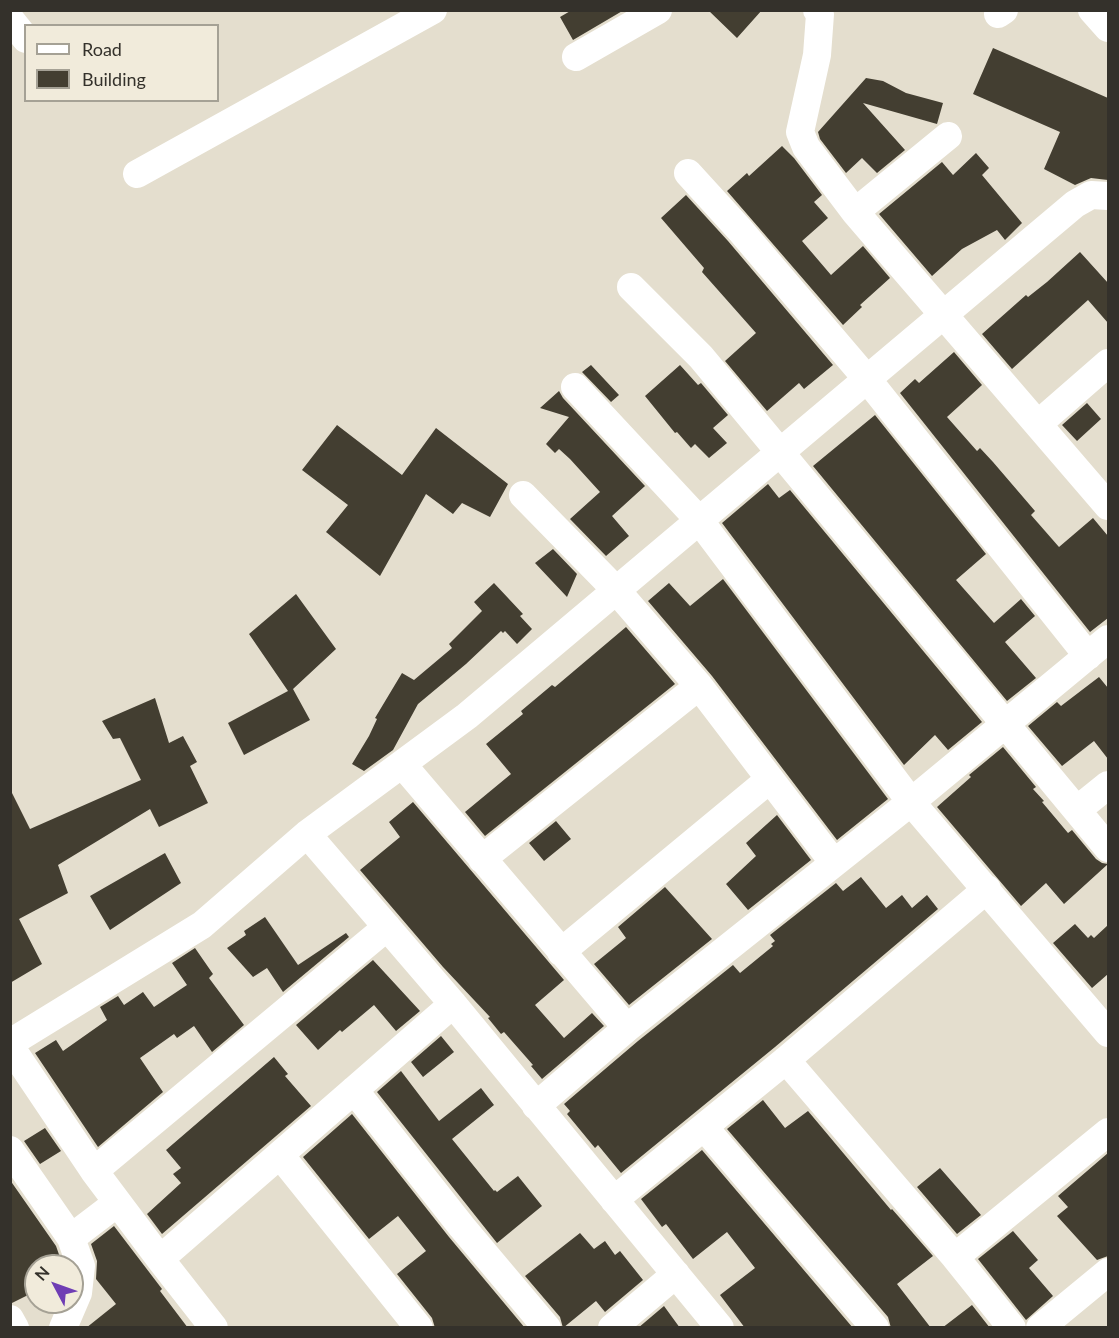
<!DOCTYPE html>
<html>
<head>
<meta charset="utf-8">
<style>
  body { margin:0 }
  #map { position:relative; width:1119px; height:1338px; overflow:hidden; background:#e4dece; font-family:Lato,sans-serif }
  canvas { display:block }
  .frame { position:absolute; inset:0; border:12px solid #34312b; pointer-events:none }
  .legend { position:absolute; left:24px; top:24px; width:195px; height:78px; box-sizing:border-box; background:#f1ebdb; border:2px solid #a5a195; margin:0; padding:8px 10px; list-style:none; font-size:18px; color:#34312b }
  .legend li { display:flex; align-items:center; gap:12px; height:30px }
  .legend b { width:30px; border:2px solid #a5a195 }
  .north { position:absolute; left:24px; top:1254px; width:60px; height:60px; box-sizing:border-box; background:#f1ebdb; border:2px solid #a5a195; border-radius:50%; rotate:311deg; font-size:16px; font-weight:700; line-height:24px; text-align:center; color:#34312b }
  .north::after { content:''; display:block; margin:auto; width:21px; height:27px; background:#6f3db4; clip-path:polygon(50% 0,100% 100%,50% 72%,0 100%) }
</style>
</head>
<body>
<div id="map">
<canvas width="1119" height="1338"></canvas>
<div class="frame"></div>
<ul class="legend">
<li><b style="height:8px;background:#fff"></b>Road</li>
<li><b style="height:16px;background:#433e31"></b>Building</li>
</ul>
<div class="north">N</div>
</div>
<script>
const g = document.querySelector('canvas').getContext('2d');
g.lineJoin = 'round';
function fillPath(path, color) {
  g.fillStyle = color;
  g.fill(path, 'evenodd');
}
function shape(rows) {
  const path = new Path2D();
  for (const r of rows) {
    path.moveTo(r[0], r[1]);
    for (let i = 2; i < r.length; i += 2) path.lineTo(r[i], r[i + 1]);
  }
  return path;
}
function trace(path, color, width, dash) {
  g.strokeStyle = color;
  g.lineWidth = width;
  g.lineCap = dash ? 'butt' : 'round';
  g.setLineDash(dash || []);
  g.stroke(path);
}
const building = shape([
  [572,10,624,10,573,40,560,17],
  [708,10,762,10,737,38],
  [993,48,1108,98,1108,180,1091,178,1075,185,1044,169,1060,132,973,94],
  [866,78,883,81,906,93,943,103,937,124,863,103,905,150,877,173,862,158,846,173,820,139,818,132],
  [782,146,794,158,822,195,814,202,828,218,802,241,831,275,863,246,890,278,860,305,862,307,843,325,727,191,747,173,749,176],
  [976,153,989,168,982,175,1022,223,1005,240,997,230,962,249,932,276,879,214,942,162,953,175],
  [686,195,728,241,833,365,804,389,799,383,767,411,725,361,756,333,702,272,704,268,661,218],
  [1080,252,1108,283,1108,323,1088,300,1012,369,982,334,1026,295,1028,297,1047,282],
  [954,352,982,385,947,417,977,451,980,448,993,462,1035,511,1031,515,1059,547,1093,518,1108,536,1108,618,1090,632,900,393,915,379,919,383],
  [591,365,619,395,611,402,582,372],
  [680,365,698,385,701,383,728,415,713,428,727,443,709,458,695,444,691,448,677,432,675,433,645,396],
  [559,391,563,398,645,486,612,516,629,536,606,556,570,519,600,492,570,459,559,449,555,453,546,444,569,417,540,408],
  [1087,403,1101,419,1077,441,1062,425],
  [875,415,986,554,956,580,994,623,1021,599,1035,616,1005,642,1036,678,1007,701,813,466],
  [337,425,402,475,436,428,508,484,490,517,462,503,453,514,426,494,380,576,326,532,348,505,302,470],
  [768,484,779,498,790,490,982,722,948,750,935,735,904,765,722,523],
  [553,549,577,574,567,597,535,563],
  [723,579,888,799,837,840,712,676,648,601,669,583,690,606],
  [494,583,523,614,520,616,532,629,517,644,505,631,503,633,501,631,466,664,418,704,393,750,364,771,352,764,369,736,377,719,375,718,402,673,414,680,452,648,449,644,482,611,474,602],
  [296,594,336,649,293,689,310,720,244,755,228,723,288,691,249,634],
  [626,627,675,684,485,836,465,812,511,774,486,744,523,714,521,711,552,685,555,687],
  [1099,677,1108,688,1108,759,1094,741,1062,766,1028,726,1057,702,1061,706],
  [155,698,169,743,183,736,197,762,190,766,208,803,159,827,150,809,58,865,68,893,19,919,42,964,10,983,10,789,30,829,141,780,120,738,113,739,102,721],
  [1003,747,1036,787,1033,789,1044,801,1042,802,1068,833,1072,830,1096,859,1102,863,1108,864,1064,904,1046,883,1021,906,937,807,971,777,969,775],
  [413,802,564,980,535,1005,564,1038,592,1013,604,1026,542,1079,531,1066,533,1065,504,1032,501,1034,488,1018,490,1017,443,967,360,870,400,837,389,822],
  [777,815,811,860,748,910,726,884,756,856,746,843],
  [556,821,571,839,544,861,529,843],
  [165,853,181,883,110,930,90,896],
  [861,877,886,908,902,895,912,908,927,895,938,909,775,1047,621,1173,598,1145,595,1148,567,1114,570,1111,564,1104,638,1041,733,965,740,973,773,946,771,944,775,941,770,935,836,883,843,891],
  [665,887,712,939,629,1005,594,964,626,938,618,927],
  [265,917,298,965,346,933,349,937,283,992,267,968,253,977,227,948,246,935,244,931],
  [1075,924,1088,938,1091,935,1094,938,1108,925,1108,974,1092,988,1053,943],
  [195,948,213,974,209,978,244,1025,212,1052,194,1026,177,1038,174,1034,140,1058,163,1092,98,1147,35,1053,56,1040,63,1051,107,1020,100,1007,118,996,124,1005,143,992,154,1007,187,985,172,963],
  [373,960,420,1011,396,1031,374,1005,342,1032,340,1030,318,1050,296,1025],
  [441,1036,454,1052,423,1077,411,1062],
  [274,1057,288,1074,285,1076,311,1106,162,1234,147,1214,181,1183,173,1174,181,1168,166,1150],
  [401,1071,439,1121,481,1088,494,1105,452,1139,494,1191,495,1190,497,1192,518,1176,542,1206,497,1243,377,1092],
  [763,1100,785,1128,808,1111,891,1210,892,1209,933,1256,897,1284,931,1328,891,1328,888,1317,727,1129],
  [352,1114,449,1237,525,1328,435,1328,432,1318,397,1274,426,1251,398,1216,369,1239,303,1157],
  [45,1128,61,1151,40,1164,24,1141],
  [702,1150,853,1328,745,1328,720,1295,755,1268,727,1232,693,1259,666,1224,662,1227,641,1199],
  [1108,1153,1108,1256,1097,1260,1057,1216,1068,1207,1058,1196],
  [940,1168,981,1215,957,1234,917,1187],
  [10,1180,56,1246,63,1266,36,1266,36,1296,32,1298,30,1294,12,1303,10,1303],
  [114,1226,162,1289,160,1291,188,1328,86,1328,116,1304,96,1279,97,1261,91,1244],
  [1013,1231,1038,1260,1029,1268,1053,1296,1026,1320,978,1259],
  [580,1233,594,1249,605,1241,615,1255,620,1251,643,1280,605,1312,596,1301,563,1328,560,1317,525,1276],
  [972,1305,990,1328,942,1328],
  [664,1306,680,1328,638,1328]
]);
const minor = shape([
  [817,10,820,14,817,55,800,132,806,147,855,212,1108,506],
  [1092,10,1108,28],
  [998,14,1004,10],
  [10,19,26,39],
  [576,57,658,10],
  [688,173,740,230,867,379,1088,656],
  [137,174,433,10],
  [855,212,948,136],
  [631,287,701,357,1108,848],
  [575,387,699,520,911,802,1108,1033],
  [1038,424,1108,363],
  [523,495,616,590,699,686,834,863],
  [402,764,627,1028],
  [1077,810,1108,785],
  [307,834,453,1004,720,1328],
  [482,859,699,686],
  [561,952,770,779],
  [10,1043,202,925,307,834,467,716,1075,204,1091,195,1108,196],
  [10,1046,94,1171,160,1259,214,1328],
  [786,1060,955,1257,1012,1328],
  [354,1090,462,1227,547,1328],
  [536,1106,627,1028,911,802,1108,639],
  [704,1127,875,1328],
  [10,1150,71,1238,81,1266,78,1293,63,1328],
  [280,1155,419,1328],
  [94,1171,387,927],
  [614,1200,786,1060,987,889],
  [71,1238,117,1203],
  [955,1257,1108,1132],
  [160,1259,453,1004],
  [10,1319,15,1328],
  [612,1328,676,1274],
  [1040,1328,1108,1272]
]);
fillPath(building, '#433e31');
trace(minor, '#fff', 28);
</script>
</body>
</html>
